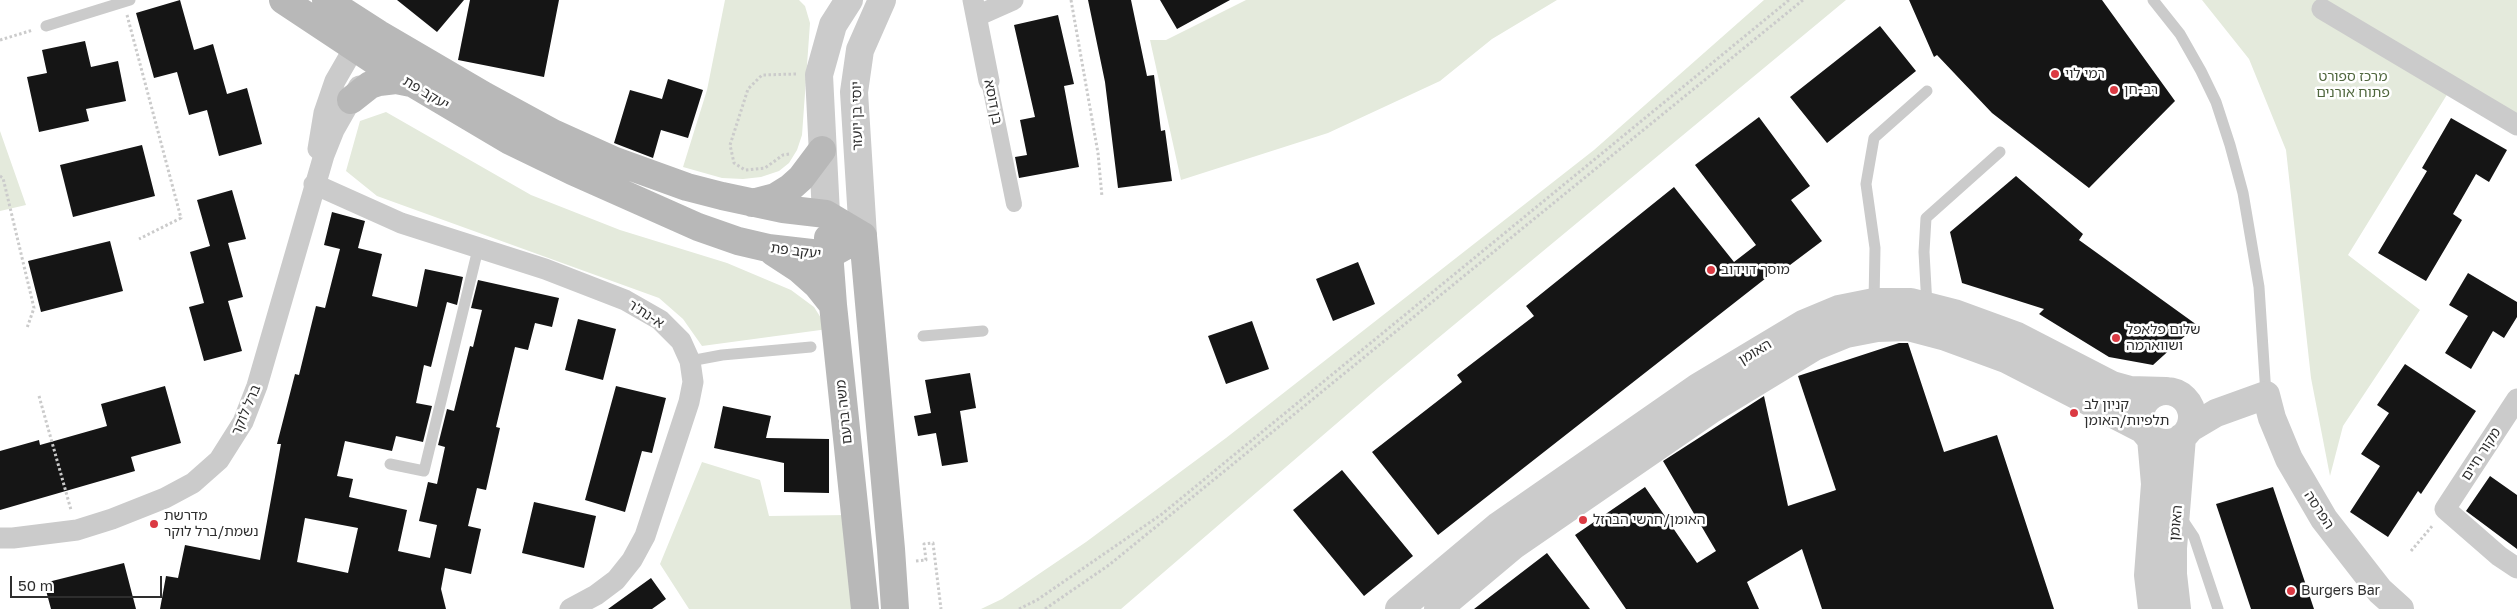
<!DOCTYPE html>
<html>
<head>
<meta charset="utf-8">
<style>
  body { margin:0 }
  #map { position:relative; width:2517px; height:609px; overflow:hidden; background:#fff; font-family:"Golos Text",sans-serif }
  canvas { display:block }
  .scale { position:absolute; left:10px; top:576px; width:152px; height:22px; box-sizing:border-box; border:2px solid #2e2e2e; border-top:0; padding-left:6px; font-size:15px; line-height:18px; white-space:nowrap; color:#2e2e2e; -webkit-text-stroke:4px #fff; paint-order:stroke }
</style>
</head>
<body>
<div id="map">
<canvas width="2517" height="609"></canvas>
<div class="scale">50 m</div>
</div>
<script>
const g = document.querySelector('canvas').getContext('2d');
g.lineJoin = 'round';
function fillPath(path, color) {
  g.fillStyle = color;
  g.fill(path, 'evenodd');
}
function shape(rows) {
  const path = new Path2D();
  for (const r of rows) {
    if (r.length === 3) {
      path.moveTo(r[0] + r[2], r[1]);
      path.arc(r[0], r[1], r[2], 0, 2 * Math.PI);
      continue;
    }
    path.moveTo(r[0], r[1]);
    for (let i = 2; i < r.length; i += 2) path.lineTo(r[i], r[i + 1]);
  }
  return path;
}
function trace(path, color, width, dash) {
  g.strokeStyle = color;
  g.lineWidth = width;
  g.lineCap = dash ? 'butt' : 'round';
  g.setLineDash(dash || []);
  g.stroke(path);
}
function write(font, color, halo, rows, align = 'center') {
  g.font = font + ' "Golos Text","Noto Sans Hebrew",sans-serif';
  g.lineWidth = 5;
  g.setLineDash([]);
  g.textBaseline = 'middle';
  g.strokeStyle = halo;
  g.fillStyle = color;
  for (const [text, x, y, turn = 0] of rows) {
    g.save();
    g.translate(x, y);
    g.rotate((+turn || 0) * Math.PI / 180);
    g.textAlign = isNaN(turn) ? turn : align;
    if (halo) g.strokeText(text, 0, 0);
    g.fillText(text, 0, 0);
    g.restore();
  }
}
const green = shape([
  [725,0,799,0,805,6,810,23,802,135,797,150,789,163,779,171,761,177,743,179,722,178,683,167,707,90],
  [1246,0,1557,0,1492,39,1440,81,1328,133,1181,180,1150,40,1166,40],
  [1764,0,1846,0,1379,387,1121,609,981,609,1002,599,1086,542,1226,438,1594,150],
  [2202,0,2517,0,2517,116,2456,80,2348,255,2420,310,2343,426,2330,476,2311,378,2286,150,2249,59],
  [386,112,531,195,620,230,727,263,791,290,814,307,828,329,702,346,683,319,659,298,377,196,346,171,360,121],
  [0,131,26,205,0,211],
  [702,462,760,480,769,516,849,515,853,609,689,609,660,564]
]);
const building = shape([
  [180,0,194,50,213,44,227,94,247,88,262,144,219,156,207,110,189,115,177,72,154,78,136,13],
  [397,0,464,0,437,32],
  [470,0,559,0,544,77,458,60],
  [1088,0,1131,0,1147,76,1154,75,1161,131,1165,130,1172,181,1118,188,1105,82],
  [1160,0,1230,0,1177,29],
  [1909,0,2102,0,2175,101,2089,188,1992,113,1937,55,1934,57],
  [1058,15,1074,84,1064,86,1079,167,1019,178,1015,157,1027,155,1020,120,1035,117,1014,25],
  [1880,26,1916,71,1827,143,1790,97],
  [85,41,91,67,118,61,126,101,86,109,89,121,39,132,27,77,47,73,42,50],
  [668,79,703,90,688,138,661,130,653,158,614,143,630,90,662,99],
  [1759,117,1810,186,1791,200,1822,241,1778,274,1775,271,1438,535,1372,452,1462,382,1457,375,1534,316,1526,306,1674,187,1734,262,1756,245,1695,165],
  [2451,118,2507,150,2489,182,2476,174,2453,214,2462,220,2426,281,2378,253,2427,171,2422,168],
  [142,145,155,196,73,217,60,165],
  [2016,176,2083,234,2079,240,2197,325,2153,365,2109,357,2039,314,2044,309,1962,283,1950,232],
  [232,190,246,239,228,243,243,297,228,301,242,351,204,361,189,307,204,303,190,252,210,246,197,200],
  [332,212,365,221,358,248,382,254,372,296,417,307,425,269,463,277,457,305,447,302,431,367,424,365,416,403,432,406,423,442,396,436,392,451,345,441,337,476,353,479,349,497,407,510,398,551,430,558,437,525,419,521,428,482,437,484,445,447,438,445,447,409,454,411,470,346,473,347,482,310,471,308,478,280,559,298,552,327,535,323,528,350,515,347,496,427,500,428,486,490,477,488,468,526,481,529,471,574,445,568,441,589,446,609,160,609,166,576,178,578,185,545,260,560,281,444,277,444,295,374,299,375,316,306,325,308,340,249,324,245],
  [305,518,358,528,348,573,297,562],
  [110,241,123,291,41,312,28,261],
  [1358,262,1375,304,1333,321,1316,279],
  [2468,273,2517,302,2517,317,2504,338,2493,331,2471,369,2445,353,2468,316,2449,305],
  [578,319,616,329,603,380,565,370],
  [1252,321,1269,369,1226,384,1208,336],
  [1899,343,1908,343,1944,452,1997,435,2054,609,1822,609,1802,549,1747,582,1759,609,1626,609,1575,535,1645,487,1697,563,1716,551,1663,461,1764,396,1788,506,1836,490,1798,376],
  [2405,364,2476,411,2421,494,2418,491,2388,537,2350,512,2380,466,2361,454,2389,413,2377,405],
  [970,373,976,408,960,411,968,462,942,466,936,433,918,436,914,416,931,413,925,380],
  [165,386,181,443,131,457,135,471,0,510,0,451,39,440,40,445,107,426,101,404],
  [616,386,666,398,652,453,642,451,625,512,585,500],
  [723,406,771,416,766,438,829,439,829,493,784,492,784,463,714,448],
  [1342,470,1413,556,1364,596,1293,510],
  [2490,476,2517,495,2517,549,2466,511],
  [2273,487,2314,609,2251,609,2216,504],
  [534,502,596,516,584,568,522,553],
  [1547,553,1590,609,1474,609],
  [124,563,136,609,51,609,44,583],
  [651,578,666,599,652,609,608,609]
]);
const path = shape([
  [1071,0,1098,153,1102,197],
  [127,15,181,218,139,239],
  [0,40,33,30],
  [789,154,783,155,765,168,745,170,734,163,730,145,748,89,762,75,796,74],
  [0,176,3,178,34,308,27,328],
  [39,396,71,510],
  [2411,551,2433,525],
  [916,561,926,560,924,544,933,543,941,609],
  [1019,609,1037,600,1162,514,1789,0],
  [1045,609,1109,565,1803,0]
]);
const service = shape([
  [2153,0,2180,34,2201,71,2216,102,2230,145,2243,193,2259,287,2266,395],
  [46,26,130,0],
  [1874,302,1875,248,1866,184,1874,138,1927,91],
  [1927,306,1924,252,1926,218,2000,152],
  [923,336,983,331],
  [690,361,722,355,811,347],
  [390,464,424,471,478,249],
  [2180,516,2194,537,2218,609]
]);
const pedestrian = shape([
  [989,81,1014,204]
]);
const minor = shape([
  [973,0,989,81],
  [2322,9,2517,125],
  [977,16,1013,0],
  [318,149,324,113,335,81,354,48,368,40],
  [314,184,401,223,545,269,625,300,660,320,681,341,690,361,693,382,689,402,645,536,632,560,616,580,596,595,570,609],
  [2517,399,2445,509,2499,556,2517,568],
  [0,538,13,538,77,530,112,519,165,498,193,483,219,460,243,422,257,386,324,155,334,130,359,86]
]);
const tertiary = shape([
  [826,214,819,75,833,25,849,0],
  [863,236,854,92,860,50,882,0],
  [2166,417,26],
  [2266,395,2272,418,2289,459,2324,519,2380,591,2400,609],
  [2189,429,2216,413,2266,395],
  [2151,438,2155,484,2148,575,2152,609],
  [1399,609,1498,526,1698,387,1803,324,1839,309,1874,302,1911,302,1954,313,2017,336,2112,385,2130,390,2166,391],
  [1438,609,1513,546,1712,409,1814,347,1846,334,1877,328,1908,327,1946,337,2006,359,2144,430],
  [2177,609,2173,574,2173,548,2182,437]
]);
const secondary = shape([
  [283,0,375,61,510,141,572,171,698,227,738,241,768,248,829,255,863,236],
  [326,0,379,34,485,96,553,133,615,161,687,187,722,196,783,209,826,214,863,236],
  [351,100,370,85,379,82,396,80,411,83],
  [752,203,775,197,791,187,801,178,822,150],
  [863,236,891,549,895,609],
  [828,238,833,305,865,609],
  [773,252,799,269,817,285,833,305]
]);
const markers = [
  [2055,74,5,"#db3a43"],
  [2114,90,5,"#db3a43"],
  [1711,270,5,"#db3a43"],
  [2116,338,5,"#db3a43"],
  [2074,413,5,"#db3a43"],
  [1583,520,5,"#db3a43"],
  [154,524,5,"#db3a43"],
  [2291,591,5,"#db3a43"]
];
const poiNames = [
  ["רמי לוי",2065,74],
  ["רב-חן",2124,90],
  ["מוסך דוידוב",1721,270],
  ["שלום פלאפל",2126,330],
  ["ושווארמה",2126,346],
  ["קניון לב",2084,405],
  ["תלפיות/האומן",2084,421],
  ["מדרשת",164,516],
  ["נשמת/ברל לוקר",164,532],
  ["האומן/חרשי הברזל",1593,520],
  ["Burgers Bar",2301,591]
];
const parkNames = [
  ["מרכז ספורט",2353,77],
  ["פתוח אורנים",2353,93]
];
const streetNames = [
  ["יעקב פת",426,93,31],
  ["בן דוסא",993,102,79],
  ["יוסי בן יועזר",857,116,-91],
  ["יעקב פת",796,251,7],
  ["א-נת'ר",646,314,33],
  ["האומן",1755,352,-31],
  ["ברל לוקר",246,410,-67],
  ["משה ברעם",844,412,-96],
  ["מקור חיים",2481,454,-57],
  ["הפרסה",2319,510,57],
  ["האומן",2176,523,-85]
];
fillPath(green, '#e4eadc');
fillPath(building, '#151515');
trace(path, '#cbcbcb', 3, [2.5, 2.5]);
trace(service, '#cbcbcb', 11);
trace(pedestrian, '#cbcbcb', 16);
trace(minor, '#cbcbcb', 21);
trace(tertiary, '#cbcbcb', 28);
trace(secondary, '#b8b8b8', 28);
for (const [x, y, r, color] of markers) {
  const dot = new Path2D();
  dot.arc(x, y, r, 0, 2 * Math.PI);
  g.fillStyle = color;
  g.fill(dot);
  trace(dot, '#fff', 2);
}
write('14px', '#2e2e2e', '#fff', poiNames, 'left');
write('14px', '#50673e', '#fff', parkNames);
write('14px', '#2e2e2e', '#fff', streetNames);
</script>
</body>
</html>
